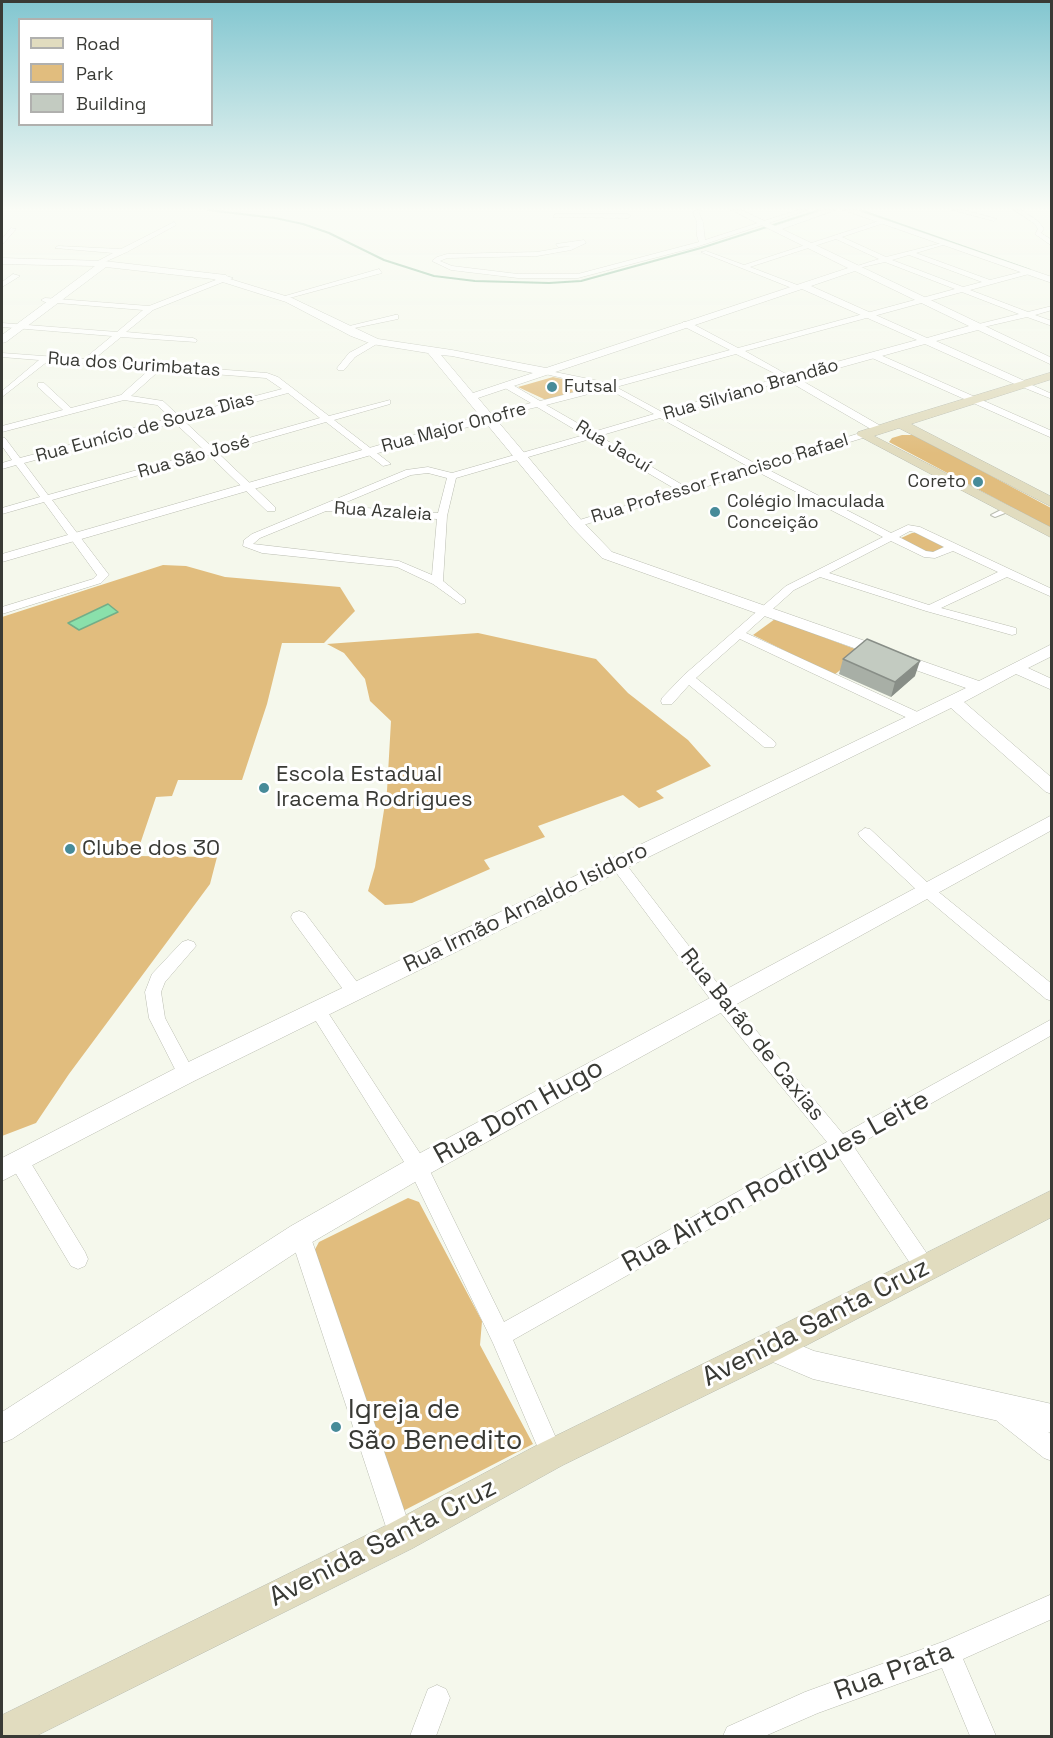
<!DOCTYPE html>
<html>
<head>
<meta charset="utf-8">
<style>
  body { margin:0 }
  #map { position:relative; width:1053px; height:1738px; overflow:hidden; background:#f5f8ec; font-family:"Space Grotesk",sans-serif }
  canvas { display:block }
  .frame { position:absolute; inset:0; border:3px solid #393a35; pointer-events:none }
  .legend { position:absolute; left:18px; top:18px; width:195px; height:108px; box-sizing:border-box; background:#fff; border:2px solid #b0b0ae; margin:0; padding:8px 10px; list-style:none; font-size:18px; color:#393a35 }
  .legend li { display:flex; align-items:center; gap:12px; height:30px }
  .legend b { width:30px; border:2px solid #b0b0ae }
</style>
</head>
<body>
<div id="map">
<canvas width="1053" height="1738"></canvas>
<div class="frame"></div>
<ul class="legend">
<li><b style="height:8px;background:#e1dcbf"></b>Road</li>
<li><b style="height:16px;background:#e1bd7e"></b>Park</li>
<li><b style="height:16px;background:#c3cbc1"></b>Building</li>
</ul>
</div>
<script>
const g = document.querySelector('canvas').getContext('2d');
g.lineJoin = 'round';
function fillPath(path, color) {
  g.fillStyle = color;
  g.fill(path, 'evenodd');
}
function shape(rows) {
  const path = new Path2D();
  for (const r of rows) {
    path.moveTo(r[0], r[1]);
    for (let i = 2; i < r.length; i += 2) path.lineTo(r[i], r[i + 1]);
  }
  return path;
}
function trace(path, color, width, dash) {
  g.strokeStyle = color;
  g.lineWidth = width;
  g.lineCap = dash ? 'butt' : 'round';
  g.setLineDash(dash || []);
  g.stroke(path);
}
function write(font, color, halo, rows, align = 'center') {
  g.font = font + ' "Space Grotesk",sans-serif';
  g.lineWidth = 6;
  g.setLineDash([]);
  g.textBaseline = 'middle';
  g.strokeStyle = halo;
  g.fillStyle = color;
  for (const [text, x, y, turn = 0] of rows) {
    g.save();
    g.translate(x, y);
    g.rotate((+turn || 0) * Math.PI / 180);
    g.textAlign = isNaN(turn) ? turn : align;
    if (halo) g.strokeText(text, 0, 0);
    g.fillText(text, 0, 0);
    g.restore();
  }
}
const green = shape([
  [553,377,586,384,585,390,546,400,518,387],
  [902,435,915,435,1051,508,1051,528,889,442,892,438],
  [912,533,919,533,947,547,934,553,926,553,899,539],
  [163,565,186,566,225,577,340,587,355,611,324,643,282,643,267,704,242,780,178,780,172,796,156,797,136,856,217,857,210,884,69,1074,36,1123,2,1136,2,617],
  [775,619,863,652,834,675,753,635],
  [478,633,596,659,628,693,688,740,711,766,656,791,664,798,639,808,623,795,538,826,545,837,484,860,490,869,412,903,385,905,368,891,375,867,387,791,391,721,370,701,365,679,344,653,327,644],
  [408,1198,419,1202,482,1321,480,1345,533,1444,401,1512,312,1255,319,1242]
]);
const water = shape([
  [108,604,118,612,79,630,68,623,108,604]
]);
const stream = shape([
  [208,210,275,218,303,224,329,233,384,260,434,276,475,281,549,283,581,281,701,248,820,210],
  [860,210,1030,270]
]);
const pedestrian = shape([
  [1003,509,1010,511,995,517,991,515,1003,509]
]);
const minor = shape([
  [695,210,701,210,699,213,703,222,705,240,798,210,808,210,696,247,578,278,518,278,451,270,432,261,437,257,447,254,537,252,571,246,558,247,556,244,584,240,586,243,571,250,537,256,447,258,440,261,452,266,518,274,578,274,699,242,697,236,697,222,693,213,695,210],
  [952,210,964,210,997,219,994,221,952,210],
  [1014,210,1022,210,1039,222,1044,229,1041,233,1052,240,1052,246,1035,234,1038,229,1035,224,1014,210],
  [555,214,628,214,631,216,628,218,553,217,555,214],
  [882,220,884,223,842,237,886,257,946,242,946,244,916,253,990,280,1029,270,1029,274,970,290,1028,312,1052,306,1052,310,1035,315,1052,321,1052,326,1027,317,975,329,975,325,1019,314,962,292,745,351,793,378,669,416,758,465,860,433,866,433,866,437,765,468,891,533,908,525,920,527,1052,589,1052,597,1007,577,941,608,1016,628,1016,634,1012,635,926,611,820,577,794,590,746,633,924,715,925,718,924,721,914,721,740,639,696,678,774,741,776,744,774,747,764,747,689,685,672,704,662,704,661,701,662,698,684,675,786,586,883,537,756,471,577,527,573,526,573,522,677,490,590,439,456,478,447,516,443,581,465,599,465,603,461,604,433,584,397,567,262,553,243,546,244,540,252,534,406,470,428,467,452,473,584,435,537,407,486,419,486,415,531,403,505,388,505,384,511,384,540,401,598,386,545,374,545,370,609,383,730,350,683,326,683,322,689,322,738,348,955,289,885,262,854,269,854,267,879,259,836,239,750,267,800,286,797,290,701,252,706,251,744,265,882,220],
  [909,255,982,282,963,287,892,260,909,255],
  [736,354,782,377,662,412,616,387,736,354],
  [608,389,654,414,593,432,546,405,608,389],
  [660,418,749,467,686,487,599,436,660,418],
  [428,473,447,478,438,513,337,506,411,475,428,473],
  [326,511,437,519,432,575,399,561,253,544,260,538,326,511],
  [910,531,914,532,944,547,933,552,926,551,899,537,910,531],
  [891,541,924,557,935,558,953,551,998,572,929,605,829,573,891,541],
  [174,222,176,225,127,252,98,265,96,262,113,253,55,248,58,246,121,249,174,222],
  [11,228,16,229,2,245,2,239,11,228],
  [379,269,382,273,282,300,278,298,379,269],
  [13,274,20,276,2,287,2,282,13,274],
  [226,276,233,278,153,310,126,332,193,338,197,340,196,342,121,337,93,360,267,373,278,377,329,416,390,400,390,404,334,420,391,464,383,466,326,422,218,453,275,507,275,511,267,511,209,455,52,500,109,575,101,583,2,614,2,607,93,579,97,575,44,502,2,514,2,508,40,497,16,465,2,469,2,463,12,460,2,446,2,437,5,438,20,458,171,418,157,405,124,400,2,432,2,426,63,410,38,387,38,383,44,383,71,408,121,395,150,369,48,361,2,397,2,391,39,360,2,357,2,353,84,359,112,336,2,327,2,323,117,332,143,310,45,302,41,300,45,298,149,306,226,276],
  [160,370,266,378,282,389,179,416,163,401,131,396,160,370],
  [288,393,320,418,213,448,184,421,288,393],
  [175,423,205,451,48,495,24,463,175,423],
  [395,315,398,315,398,319,345,330,341,328,395,315],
  [373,340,380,342,355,357,344,370,338,370,337,368,349,353,373,340],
  [872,354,878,354,1052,431,1052,438,872,358,872,354],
  [1023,381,1052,394,1052,399,1020,386,1019,384,1023,381],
  [865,828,870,829,930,885,1052,984,1052,1001,1046,999,920,893,860,837,858,833,865,828],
  [617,858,622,859,728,997,843,1134,1052,1019,1052,1035,854,1147,932,1261,935,1268,932,1275,925,1278,918,1275,838,1156,513,1340,563,1454,560,1462,552,1465,544,1462,493,1343,411,1173,309,1010,311,1005,317,1003,323,1005,425,1161,504,1322,827,1142,716,1007,612,867,610,863,612,859,617,858],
  [299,911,305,913,360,986,362,991,360,996,354,998,348,996,293,921,291,917,293,913,299,911],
  [188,940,194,942,196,946,165,982,161,992,165,1018,195,1074,192,1079,186,1082,180,1079,149,1018,145,992,152,974,182,942,188,940],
  [19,1152,26,1155,85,1252,88,1259,85,1266,78,1269,71,1266,12,1167,10,1161,12,1155,19,1152],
  [300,1225,307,1228,310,1235,413,1536,409,1544,401,1548,393,1544,389,1536,290,1235,293,1228,300,1225],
  [1005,1402,1013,1405,1052,1435,1052,1461,1044,1458,997,1421,994,1413,997,1405,1005,1402],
  [1052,1594,1052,1619,963,1659,996,1736,970,1736,942,1668,818,1713,765,1736,723,1736,727,1727,805,1692,945,1641,1052,1594],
  [437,1685,446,1689,450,1698,436,1736,410,1736,428,1689,437,1685]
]);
const tertiary = shape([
  [731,210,742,210,775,226,823,210,836,210,782,229,1052,358,1052,365,978,330,936,341,1027,382,1027,386,1019,386,925,344,799,379,886,429,880,433,876,432,783,378,785,376,917,340,802,289,478,398,582,521,612,552,979,681,1052,644,1052,656,1028,668,1052,679,1052,690,1016,674,964,702,1052,778,1052,794,1046,792,951,708,194,1081,2,1181,2,1158,178,1067,966,688,602,558,572,527,485,422,2,562,2,554,480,416,428,353,372,344,351,336,286,302,213,279,106,267,6,342,2,343,2,335,95,266,2,264,2,258,104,261,226,275,230,279,292,298,378,339,452,350,546,368,848,268,731,210],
  [855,271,969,326,927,338,811,286,855,271],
  [441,355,452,356,533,373,473,393,441,355],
  [843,210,856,210,1052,277,1052,283,843,210],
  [1052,815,1052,830,427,1175,309,1244,12,1439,2,1443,2,1412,291,1226,409,1159,1052,815],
  [771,1333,814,1351,1052,1404,1052,1433,813,1379,761,1357,757,1347,761,1337,771,1333]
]);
const secondary = shape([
  [1052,372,1052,379,911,424,1052,497,1052,507,899,428,874,436,1052,528,1052,538,857,435,858,432,895,420,1052,372],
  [1052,1190,1052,1217,782,1358,563,1465,413,1548,36,1736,2,1736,2,1715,389,1524,541,1443,760,1336,1052,1190]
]);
const wall = shape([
  [843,659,915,676,891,697,839,674]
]);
const shadedWall = shape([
  [920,661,915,676,891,697,895,682]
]);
const building = shape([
  [867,639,920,661,895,682,843,659,867,639]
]);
const markers = [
  [552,387,6,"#478b99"],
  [978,482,6,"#478b99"],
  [715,512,6,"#478b99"],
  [264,788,6,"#478b99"],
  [70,849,6,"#478b99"],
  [336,1427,6,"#478b99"]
];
const farStreetnames = [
  ["Rua dos Curimbatas",134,365,4],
  ["Rua Silviano Brandão",751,390,-16],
  ["Rua Eunício de Souza Dias",145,428,-15],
  ["Rua Major Onofre",454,428,-15],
  ["Rua Jacuí",613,447,31],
  ["Rua São José",194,457,-16],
  ["Rua Professor Francisco Rafael",720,479,-17],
  ["Rua Azaleia",383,512,4]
];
const farPoinames = [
  ["Futsal",564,387],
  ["Coreto",966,482,"right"],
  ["Colégio Imaculada",727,502],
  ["Conceição",727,523]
];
const poiNames = [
  ["Escola Estadual",276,775],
  ["Iracema Rodrigues",276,800],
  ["Clube dos 30",82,849]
];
const streetNames = [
  ["Rua Irmão Arnaldo Isidoro",526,908,-26],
  ["Rua Barão de Caxias",752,1035,51]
];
const nearStreetnames = [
  ["Rua Dom Hugo",519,1112,-29],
  ["Rua Airton Rodrigues Leite",776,1182,-29],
  ["Avenida Santa Cruz",816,1323,-27],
  ["Avenida Santa Cruz",383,1543,-27],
  ["Rua Prata",894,1672,-20]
];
const nearPoinames = [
  ["Igreja de",348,1411],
  ["São Benedito",348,1442]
];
fillPath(green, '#e1bd7e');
fillPath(water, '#8ae0ab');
trace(water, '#72ae88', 1.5);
trace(stream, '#72ae88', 2);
trace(pedestrian, '#babdb1', 2);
trace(minor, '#babdb1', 1);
trace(tertiary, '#babdb1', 1);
trace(secondary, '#babdb1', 1);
fillPath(pedestrian, '#fff');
fillPath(minor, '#fff');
fillPath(tertiary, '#fff');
fillPath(secondary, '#e1dcbf');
fillPath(wall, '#a8afa6');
fillPath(shadedWall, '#888e87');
fillPath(building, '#c3cbc1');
trace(building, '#888e87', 1.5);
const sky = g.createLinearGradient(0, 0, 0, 454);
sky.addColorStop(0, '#82c6d0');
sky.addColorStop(0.46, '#fafcf6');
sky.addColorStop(1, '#fafcf600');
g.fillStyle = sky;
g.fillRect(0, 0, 1053, 454);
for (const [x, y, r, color] of markers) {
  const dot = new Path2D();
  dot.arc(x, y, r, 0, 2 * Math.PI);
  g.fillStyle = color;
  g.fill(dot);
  trace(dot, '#fff', 2);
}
write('18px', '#393a35', '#fff', farStreetnames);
write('18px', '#393a35', '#fff', farPoinames, 'left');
write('22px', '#393a35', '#fff', poiNames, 'left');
write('22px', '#393a35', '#fff', streetNames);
write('27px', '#393a35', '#fff', nearStreetnames);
write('27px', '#393a35', '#fff', nearPoinames, 'left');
</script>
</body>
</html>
